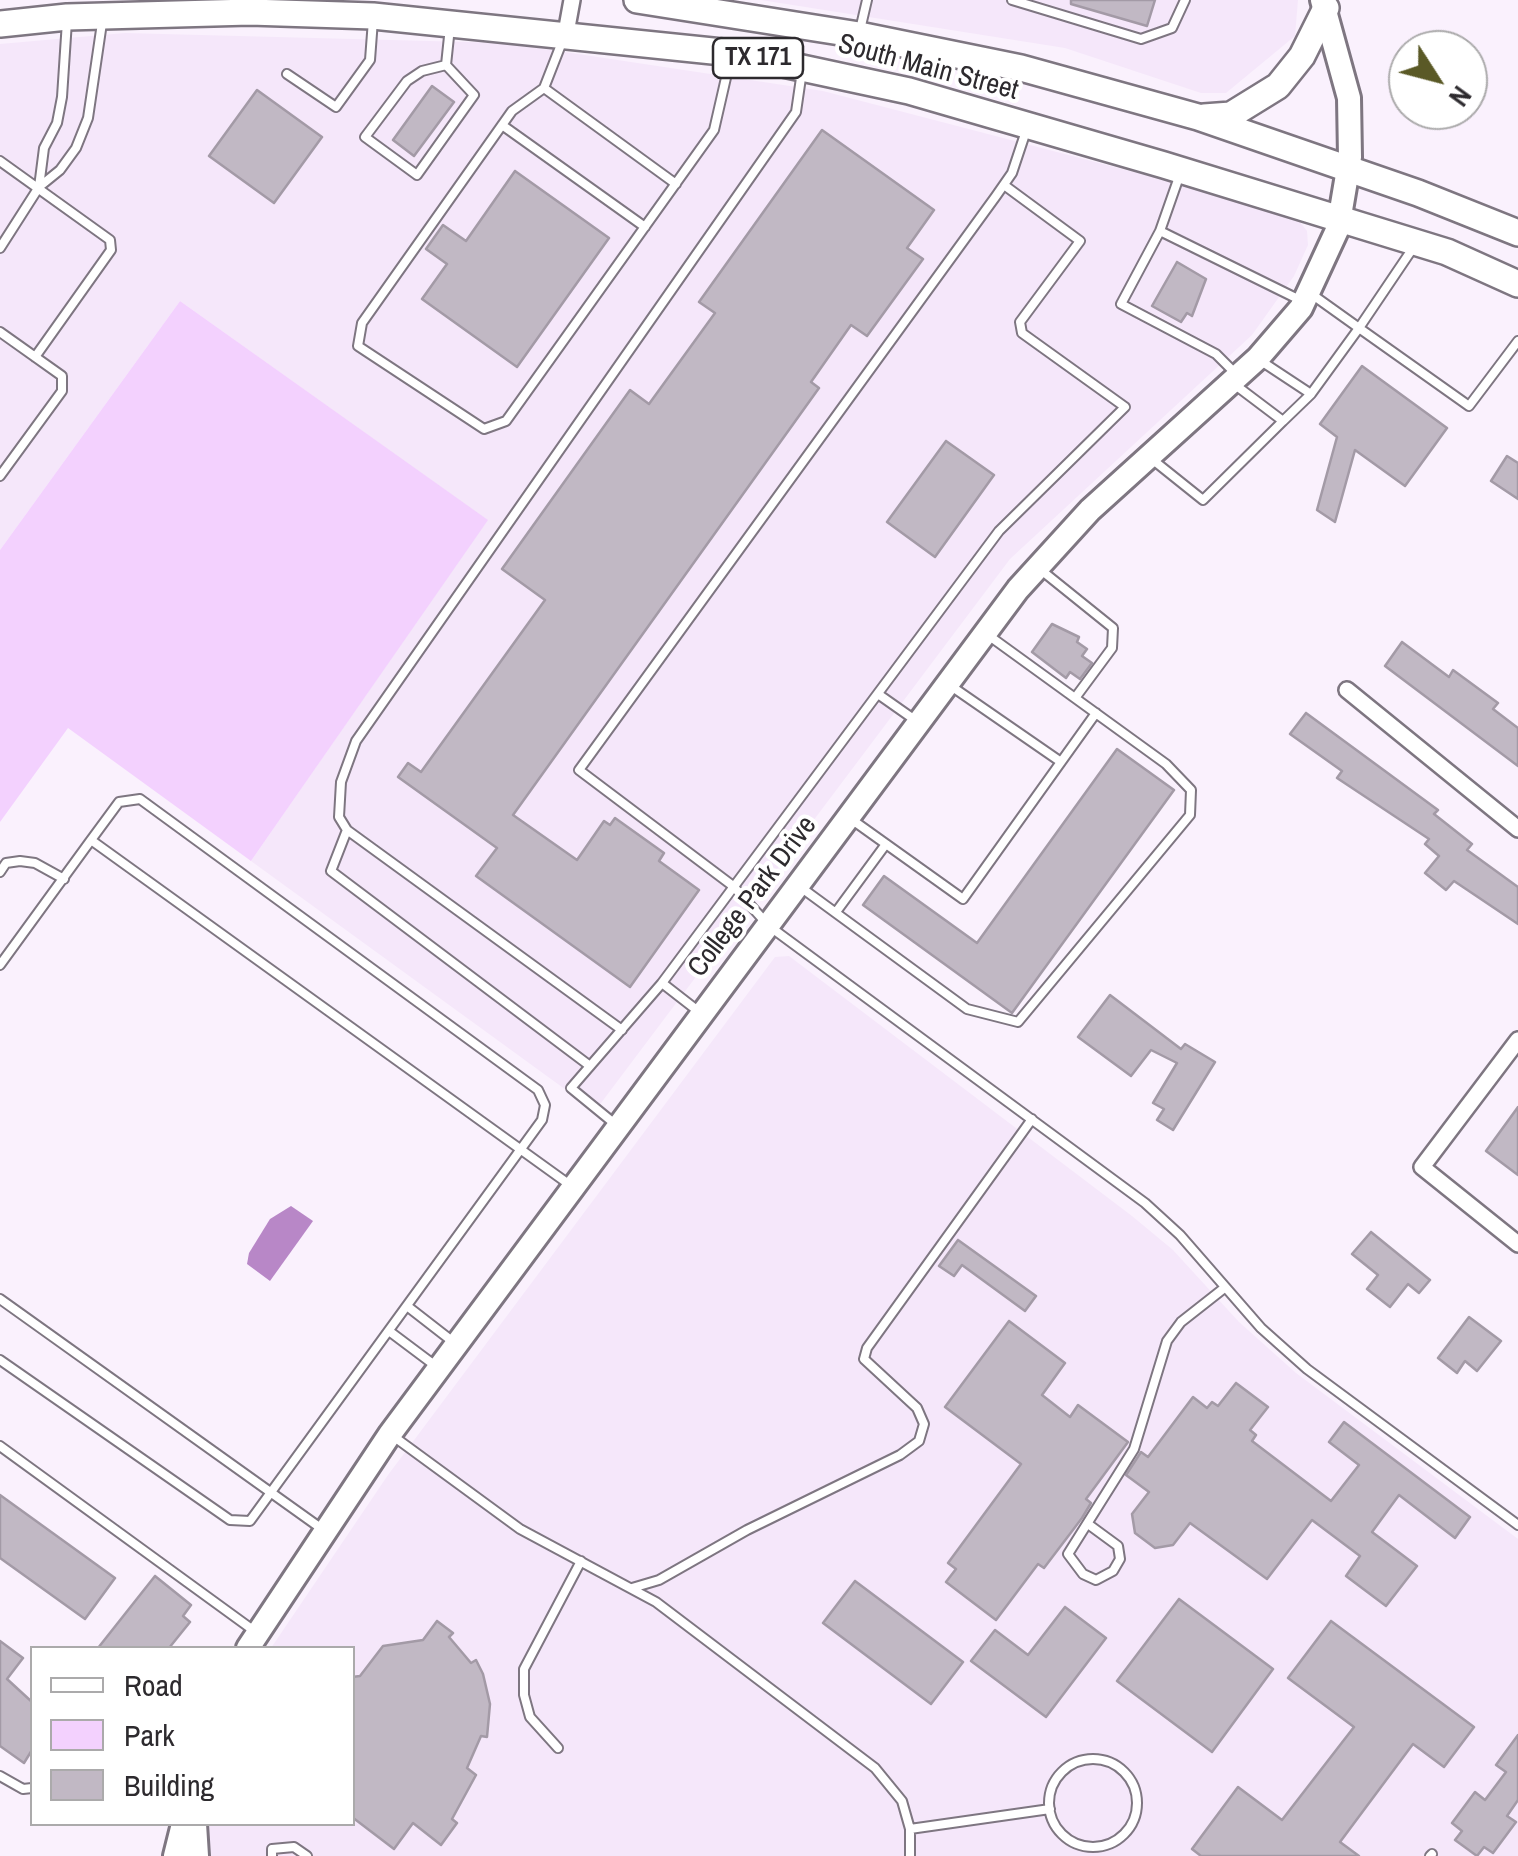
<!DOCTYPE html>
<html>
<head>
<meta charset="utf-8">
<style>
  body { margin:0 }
  #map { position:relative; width:1518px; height:1856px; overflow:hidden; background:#faf1fd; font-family:"Archivo Narrow",sans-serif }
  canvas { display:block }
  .legend { position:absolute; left:30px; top:1646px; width:325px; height:180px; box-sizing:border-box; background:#fff; border:2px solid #abaaab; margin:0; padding:12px 18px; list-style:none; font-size:30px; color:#2d2a2e }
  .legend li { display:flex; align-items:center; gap:20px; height:50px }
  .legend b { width:50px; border:2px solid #abaaab }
  .north { position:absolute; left:1388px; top:30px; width:100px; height:100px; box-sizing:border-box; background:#fff; border:2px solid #abaaab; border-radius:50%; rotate:126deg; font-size:28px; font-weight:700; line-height:40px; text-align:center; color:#2d2a2e }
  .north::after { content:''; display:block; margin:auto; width:35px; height:45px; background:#5a5926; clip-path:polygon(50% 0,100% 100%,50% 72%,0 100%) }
</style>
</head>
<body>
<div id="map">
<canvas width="1518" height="1856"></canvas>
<ul class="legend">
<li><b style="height:12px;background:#fff"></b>Road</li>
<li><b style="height:28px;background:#f3d1fe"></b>Park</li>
<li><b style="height:28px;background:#c1b8c4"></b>Building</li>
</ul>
<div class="north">N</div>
</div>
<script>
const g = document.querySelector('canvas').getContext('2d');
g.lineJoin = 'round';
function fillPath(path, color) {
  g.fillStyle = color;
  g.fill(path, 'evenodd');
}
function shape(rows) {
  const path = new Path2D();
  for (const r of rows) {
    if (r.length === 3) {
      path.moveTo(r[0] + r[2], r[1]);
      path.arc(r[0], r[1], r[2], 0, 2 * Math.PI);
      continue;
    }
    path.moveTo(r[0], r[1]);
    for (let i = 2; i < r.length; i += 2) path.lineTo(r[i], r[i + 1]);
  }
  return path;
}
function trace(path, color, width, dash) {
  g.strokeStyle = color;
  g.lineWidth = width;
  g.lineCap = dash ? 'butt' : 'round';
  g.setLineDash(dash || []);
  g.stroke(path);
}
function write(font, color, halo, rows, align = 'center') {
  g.font = font + ' "Archivo Narrow",sans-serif';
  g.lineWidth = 8;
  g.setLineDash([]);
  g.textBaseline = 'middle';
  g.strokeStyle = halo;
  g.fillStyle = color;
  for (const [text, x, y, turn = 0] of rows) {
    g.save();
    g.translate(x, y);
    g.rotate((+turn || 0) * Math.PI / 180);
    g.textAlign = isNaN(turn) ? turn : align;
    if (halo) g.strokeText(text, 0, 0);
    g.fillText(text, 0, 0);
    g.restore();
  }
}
const built = shape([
  [761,0,1298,0,1295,36,1226,93,1201,93,1065,48],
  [125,33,505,43,823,91,1214,193,1299,221,1307,231,1308,245,1294,276,1252,335,1010,559,595,1111,251,861,487,520,180,301,0,550,0,44],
  [789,956,1132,1216,1173,1250,1239,1322,1296,1373,1518,1539,1518,1856,207,1856,208,1824,352,1824,352,1648,271,1648,388,1475,775,957]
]);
const green = shape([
  [180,301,488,520,251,861,68,728,0,822,0,550]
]);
const water = shape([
  [291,1206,313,1221,270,1281,247,1264,249,1253,270,1219]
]);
const building = shape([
  [1071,0,1155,0,1147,26,1071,4,1071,0],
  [432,86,454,102,414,156,393,140,432,86],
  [257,90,322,137,274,203,209,156,257,90],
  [822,130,934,210,907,248,923,259,867,336,851,325,811,382,819,388,513,815,577,860,604,821,610,825,615,818,664,853,659,861,699,890,630,987,476,876,497,848,398,777,408,763,421,772,545,600,502,569,630,390,649,404,715,313,699,302,822,130],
  [515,171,609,238,517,367,422,299,447,264,426,249,443,225,466,241,515,171],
  [1177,262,1206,279,1192,316,1187,313,1181,322,1152,306,1177,262],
  [1362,366,1447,428,1405,486,1355,450,1335,522,1317,510,1337,437,1320,424,1362,366],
  [946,441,994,475,935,557,887,522,946,441],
  [1507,456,1518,463,1518,499,1491,481,1507,456],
  [1052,624,1079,637,1077,642,1087,649,1082,656,1092,663,1080,679,1070,672,1066,678,1032,652,1052,624],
  [1402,642,1449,677,1453,670,1498,703,1493,709,1518,728,1518,766,1385,666,1402,642],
  [1306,713,1438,810,1434,814,1472,844,1467,850,1518,887,1518,924,1454,881,1446,890,1425,873,1439,856,1425,844,1429,839,1337,778,1342,771,1290,734,1306,713],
  [1117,749,1174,790,1012,1013,863,905,884,876,977,943,1117,749],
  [1110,995,1181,1049,1185,1044,1215,1062,1173,1130,1157,1120,1164,1109,1153,1103,1177,1063,1151,1050,1131,1076,1078,1037,1110,995],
  [1518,1107,1518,1175,1486,1151,1518,1107],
  [1371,1232,1430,1280,1419,1293,1408,1284,1390,1307,1367,1289,1378,1275,1352,1254,1371,1232],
  [958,1240,1036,1296,1025,1311,962,1265,954,1276,939,1266,958,1240],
  [1469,1317,1501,1341,1477,1371,1465,1361,1457,1373,1438,1358,1469,1317],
  [1009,1321,1065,1363,1042,1395,1070,1417,1078,1405,1128,1442,1086,1499,1091,1503,1082,1518,1044,1568,1038,1564,996,1620,946,1582,956,1569,948,1563,1021,1464,945,1407,1009,1321],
  [1236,1383,1268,1407,1250,1430,1256,1435,1252,1441,1331,1501,1359,1465,1329,1442,1344,1422,1470,1517,1455,1538,1399,1495,1372,1532,1417,1566,1386,1606,1346,1576,1360,1556,1312,1520,1267,1579,1190,1523,1173,1545,1155,1548,1135,1533,1132,1514,1149,1492,1126,1475,1141,1452,1148,1457,1193,1397,1207,1408,1212,1402,1218,1406,1236,1383],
  [0,1495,115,1578,85,1619,0,1558,0,1495],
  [155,1576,191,1605,183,1616,190,1622,169,1648,98,1648,155,1576],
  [855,1581,963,1662,931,1704,823,1623,855,1581],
  [1179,1599,1273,1669,1212,1752,1117,1681,1179,1599],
  [1065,1607,1106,1638,1046,1717,971,1661,995,1630,1028,1655,1065,1607],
  [437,1621,453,1633,449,1637,471,1663,476,1660,483,1674,490,1704,487,1737,481,1736,467,1768,476,1775,452,1819,457,1823,441,1845,413,1823,394,1849,352,1817,352,1677,360,1676,383,1646,423,1640,437,1621],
  [1331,1621,1474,1727,1444,1767,1413,1744,1340,1842,1359,1856,1201,1856,1192,1849,1238,1787,1282,1820,1354,1727,1288,1678,1331,1621],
  [0,1641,23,1658,7,1679,32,1702,32,1750,24,1763,0,1746,0,1641],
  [1518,1735,1518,1800,1507,1816,1516,1822,1493,1853,1484,1847,1477,1856,1455,1840,1462,1831,1452,1823,1475,1792,1485,1800,1506,1772,1496,1765,1518,1735]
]);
const lane = shape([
  [1012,0,1141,39,1172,28,1185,0],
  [860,30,867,0],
  [562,42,544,88,676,184],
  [446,65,474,95,417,175,365,137,407,81,422,71,446,65,450,27],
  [287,74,336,107,370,60,373,20],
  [544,88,512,111,362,323,358,346,484,429,506,421,714,130,731,56],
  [502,125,645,227],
  [1026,131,1012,173,996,196,579,770,733,886,769,926,1145,1203,1180,1235,1261,1328,1307,1369,1518,1525],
  [0,161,110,240,111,250,35,357],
  [39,187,44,148,57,123,62,97,67,21],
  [1160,231,1180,174],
  [0,248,39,187,60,170,76,148,88,118,102,23],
  [1310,293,1359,328,1415,245],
  [0,332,62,376,62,391,0,476],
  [1261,361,1311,394,1359,328,1469,406,1518,341],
  [1235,373,1216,354,1121,304,1160,231,1302,301],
  [1234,384,1283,421,1311,394],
  [1153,460,1203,500,1283,421],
  [1041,570,1113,628,1112,648,1075,698],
  [951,686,1061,762],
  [878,694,915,720],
  [851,819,963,899,1096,713],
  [347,830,339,817,341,782,356,741,796,112,802,71],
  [0,872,6,863,20,861,35,863,64,879],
  [799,886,967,1009,1018,1022,1190,815,1191,790,1166,764,988,635],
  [836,912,886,844],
  [0,965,91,840,570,1185],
  [698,1011,662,983,999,531,1125,407,1022,333,1020,322,1080,241,1004,185],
  [590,1066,331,871,347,830,622,1030],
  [615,1124,571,1088,662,983],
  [0,1299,322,1529],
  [407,1306,452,1341],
  [389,1331,437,1367],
  [0,1360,230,1520,250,1521,542,1120,545,1105,538,1090,140,799,119,802,91,840],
  [393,1436,520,1529,656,1602,875,1768,902,1801,910,1829,910,1856],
  [0,1446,253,1630],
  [1088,1524,1118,1546,1120,1559,1113,1571,1096,1580,1083,1574,1068,1554,1134,1449,1167,1341,1181,1322,1223,1289],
  [632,1588,659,1580,747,1530,900,1455,919,1441,924,1424,917,1408,864,1359,867,1348,1032,1119],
  [558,1748,530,1717,524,1695,524,1669,581,1561],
  [1093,1803,44],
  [0,1776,23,1789,32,1788],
  [910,1829,1050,1809],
  [272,1856,272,1849,294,1847,307,1856],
  [1430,1856,1432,1854]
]);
const street = shape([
  [566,33,572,0],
  [1347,690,1518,829],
  [1518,1040,1422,1167,1518,1244]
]);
const secondary = shape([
  [248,1648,390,1434,1018,589,1090,510,1258,358,1301,308,1338,228,1350,157,1349,98,1322,0],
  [195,1824,197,1856],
  [175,1856,183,1824]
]);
const primary = shape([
  [637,0,859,35,1021,68,1198,117,1418,193,1518,233],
  [0,24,67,17,250,12,373,16,732,53,909,91,1164,165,1447,252,1518,284],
  [1204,117,1231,115,1278,86,1302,56,1326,8]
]);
const shields = [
  [758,58,90]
];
const shieldNames = [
  ["TX 171",758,58]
];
const streetNames = [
  ["South Main Street",928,68,15],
  ["College Park Drive",753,897,-53]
];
fillPath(built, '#f5e7fa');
fillPath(green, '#f3d1fe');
fillPath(water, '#b887c7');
fillPath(building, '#c1b8c4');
trace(building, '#a39aa6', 2.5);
trace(lane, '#7e7681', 12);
trace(street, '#7e7681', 20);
trace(secondary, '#7e7681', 28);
trace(primary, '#7e7681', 30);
trace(lane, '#fff', 8);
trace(street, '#fff', 15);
trace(secondary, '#fff', 22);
trace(primary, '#fff', 25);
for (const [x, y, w] of shields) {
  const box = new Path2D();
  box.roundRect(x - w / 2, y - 20, w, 40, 8);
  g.fillStyle = '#fff';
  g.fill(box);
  trace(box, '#2d2a2e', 2.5);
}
write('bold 25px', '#2d2a2e', null, shieldNames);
write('28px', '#2d2a2e', '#fff', streetNames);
</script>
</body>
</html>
